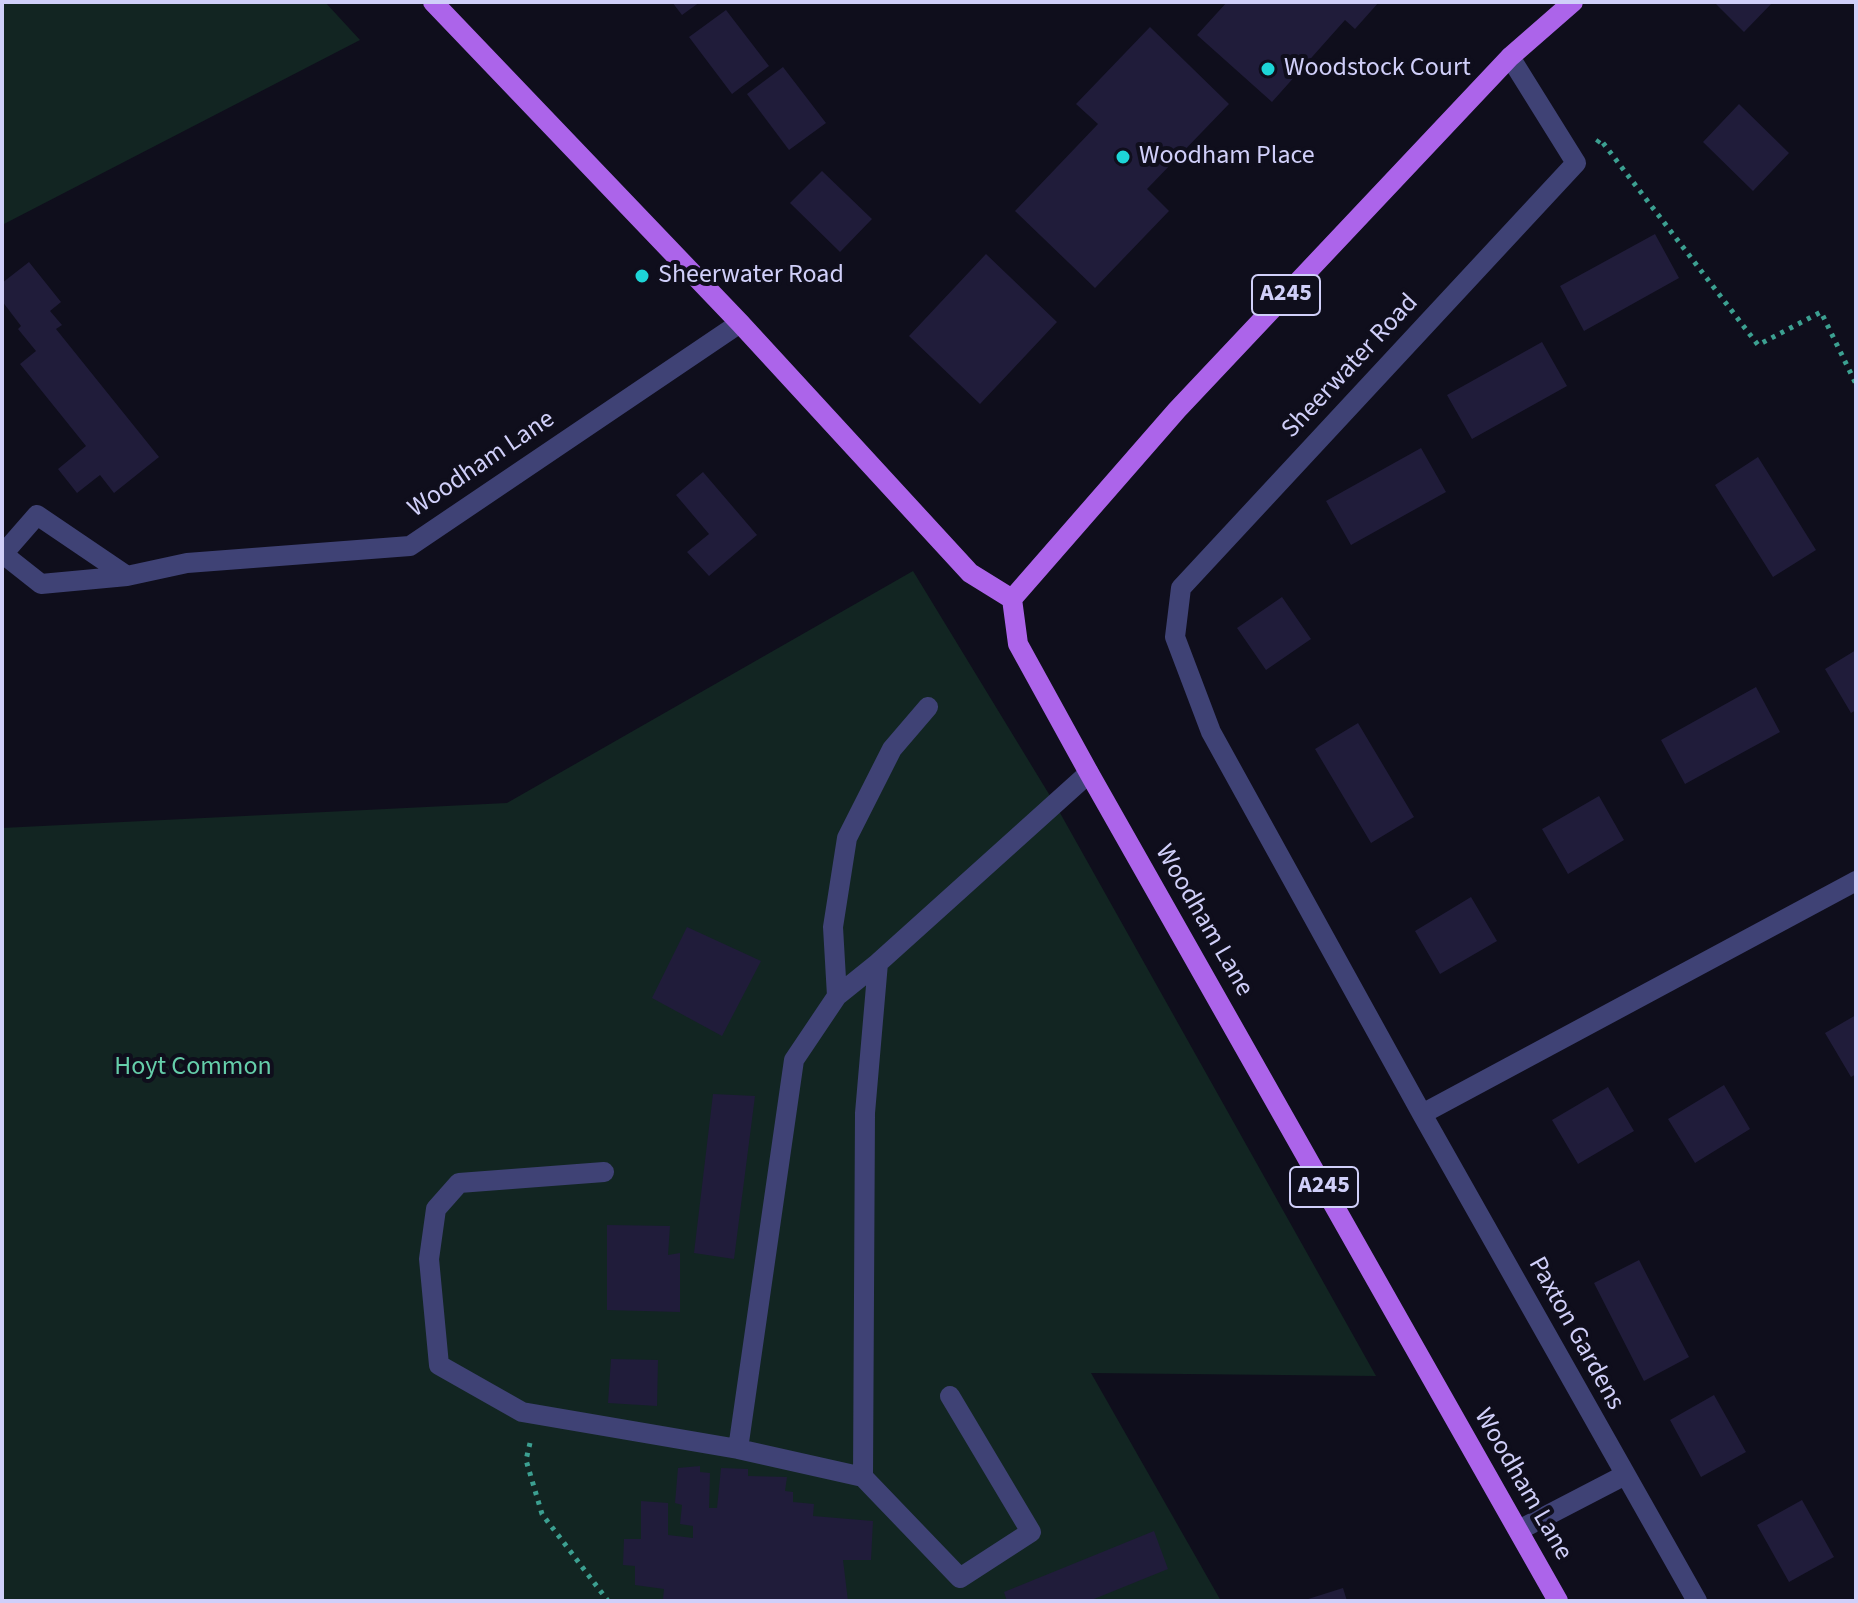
<!DOCTYPE html>
<html>
<head>
<meta charset="utf-8">
<style>
  body { margin:0 }
  #map { position:relative; width:1858px; height:1603px; overflow:hidden; background:#0f0e1c; font-family:"Source Sans 3",sans-serif }
  canvas { display:block }
  .frame { position:absolute; inset:0; border:4px solid #d0cff9; pointer-events:none }
</style>
</head>
<body>
<div id="map">
<canvas width="1858" height="1603"></canvas>
<div class="frame"></div>
</div>
<script>
const g = document.querySelector('canvas').getContext('2d');
g.lineJoin = 'round';
function fillPath(path, color) {
  g.fillStyle = color;
  g.fill(path, 'evenodd');
}
function shape(rows) {
  const path = new Path2D();
  for (const r of rows) {
    path.moveTo(r[0], r[1]);
    for (let i = 2; i < r.length; i += 2) path.lineTo(r[i], r[i + 1]);
  }
  return path;
}
function trace(path, color, width, dash) {
  g.strokeStyle = color;
  g.lineWidth = width;
  g.lineCap = dash ? 'butt' : 'round';
  g.setLineDash(dash || []);
  g.stroke(path);
}
function write(font, color, halo, rows, align = 'center') {
  g.font = font + ' "Source Sans 3",sans-serif';
  g.lineWidth = 8;
  g.setLineDash([]);
  g.textBaseline = 'middle';
  g.strokeStyle = halo;
  g.fillStyle = color;
  for (const [text, x, y, turn = 0] of rows) {
    g.save();
    g.translate(x, y);
    g.rotate((+turn || 0) * Math.PI / 180);
    g.textAlign = isNaN(turn) ? turn : align;
    if (halo) g.strokeText(text, 0, 0);
    g.fillText(text, 0, 0);
    g.restore();
  }
}
const green = shape([
  [2,2,325,2,360,40,2,225],
  [913,571,1055,804,1376,1376,1091,1373,1221,1601,2,1601,2,828,507,803]
]);
const building = shape([
  [672,2,700,2,682,15],
  [1227,2,1379,2,1355,29,1345,20,1272,102,1197,35],
  [1714,2,1773,2,1744,32],
  [726,10,769,66,732,94,689,37],
  [1150,27,1229,104,1147,189,1169,211,1095,288,1015,211,1098,124,1076,104],
  [783,67,826,123,789,150,747,94],
  [1739,104,1789,153,1753,191,1703,142],
  [822,171,872,219,840,252,790,203],
  [1655,234,1679,278,1584,331,1560,286],
  [986,254,1057,322,980,404,909,336],
  [29,262,61,302,50,311,62,325,56,329,159,457,114,493,100,475,77,493,58,469,86,446,20,364,36,351,18,329,21,326,2,301,2,283],
  [1542,342,1567,386,1472,439,1447,395],
  [1421,448,1446,492,1351,545,1326,501],
  [1758,457,1816,550,1773,577,1715,485],
  [703,472,757,535,709,576,687,552,709,534,676,495],
  [1282,597,1311,639,1266,670,1237,628],
  [1856,650,1856,710,1851,713,1825,669],
  [1756,687,1780,732,1685,784,1661,740],
  [1358,723,1414,817,1371,843,1315,749],
  [1599,796,1624,840,1568,874,1542,829],
  [1471,897,1497,941,1440,974,1415,931],
  [687,927,761,961,722,1036,652,998],
  [1856,1015,1856,1074,1851,1077,1825,1033],
  [1724,1085,1750,1129,1695,1163,1668,1119],
  [1608,1087,1634,1131,1578,1164,1552,1120],
  [713,1094,755,1096,734,1259,694,1253],
  [607,1225,670,1226,668,1255,680,1253,680,1312,607,1310],
  [1639,1260,1689,1357,1644,1381,1594,1283],
  [611,1359,658,1360,657,1406,608,1403],
  [1714,1395,1746,1452,1701,1477,1670,1420],
  [700,1466,700,1472,710,1473,709,1508,717,1508,721,1468,748,1469,748,1476,787,1477,785,1491,793,1492,793,1502,814,1504,813,1516,873,1521,871,1560,843,1560,848,1601,688,1601,663,1599,664,1589,635,1585,635,1566,623,1565,624,1539,641,1539,641,1501,668,1503,668,1535,693,1538,693,1526,680,1524,682,1505,675,1503,678,1468],
  [1802,1500,1834,1557,1789,1582,1757,1525],
  [1154,1531,1168,1569,1089,1601,1007,1601,1004,1592],
  [1343,1588,1347,1601,1305,1601,1305,1600]
]);
const path = shape([
  [1597,143,1600,139,1758,345,1821,312,1856,384],
  [530,1443,526,1460,542,1514,608,1601]
]);
const minor = shape([
  [1510,57,1576,163,1181,588,1175,637,1211,732,1422,1114,1697,1601],
  [127,576,37,515,3,554,41,584,127,576,187,563,410,546,740,323],
  [878,963,837,996,794,1060,738,1449,863,1477,865,1113,878,963,1089,773],
  [837,996,833,927,847,838,892,749,928,707],
  [1422,1114,1856,881],
  [604,1172,459,1183,436,1209,429,1259,439,1365,522,1412,738,1449],
  [863,1477,960,1578,1031,1532,950,1396],
  [1519,1530,1625,1475]
]);
const major = shape([
  [433,2,740,323,970,573,1012,599],
  [1012,599,1018,644,1089,773,1558,1601],
  [1012,599,1177,410,1510,57,1573,2]
]);
const markers = [
  [1268,69,8,"#1dd5d7"],
  [1123,157,8,"#1dd5d7"],
  [642,276,8,"#1dd5d7"]
];
const shields = [
  [1286,295,68],
  [1324,1187,68]
];
const shieldNames = [
  ["A245",1286,295],
  ["A245",1324,1187]
];
const poiNames = [
  ["Woodstock Court",1284,69],
  ["Woodham Place",1139,157],
  ["Sheerwater Road",658,276]
];
const streetNames = [
  ["Sheerwater Road",1351,367,-47],
  ["Woodham Lane",482,465,-34],
  ["Woodham Lane",1203,921,60],
  ["Paxton Gardens",1575,1334,61],
  ["Woodham Lane",1522,1485,60]
];
const parkNames = [
  ["Hoyt Common",193,1068]
];
fillPath(green, '#122522');
fillPath(building, '#201c3a');
trace(path, '#3ca091', 5, [4, 6]);
trace(minor, '#3f4275', 20);
trace(major, '#ac64ea', 20);
for (const [x, y, r, color] of markers) {
  const dot = new Path2D();
  dot.arc(x, y, r, 0, 2 * Math.PI);
  g.fillStyle = color;
  g.fill(dot);
  trace(dot, '#0f0e1c', 3);
}
for (const [x, y, w] of shields) {
  const box = new Path2D();
  box.roundRect(x - w / 2, y - 20, w, 40, 6);
  g.fillStyle = '#0f0e1c';
  g.fill(box);
  trace(box, '#d0cff9', 2);
}
write('bold 24px', '#d0cff9', null, shieldNames);
write('26px', '#d0cff9', '#0f0e1c', poiNames, 'left');
write('26px', '#d0cff9', '#0f0e1c', streetNames);
write('26px', '#65ceaa', '#0f0e1c', parkNames);
</script>
</body>
</html>
